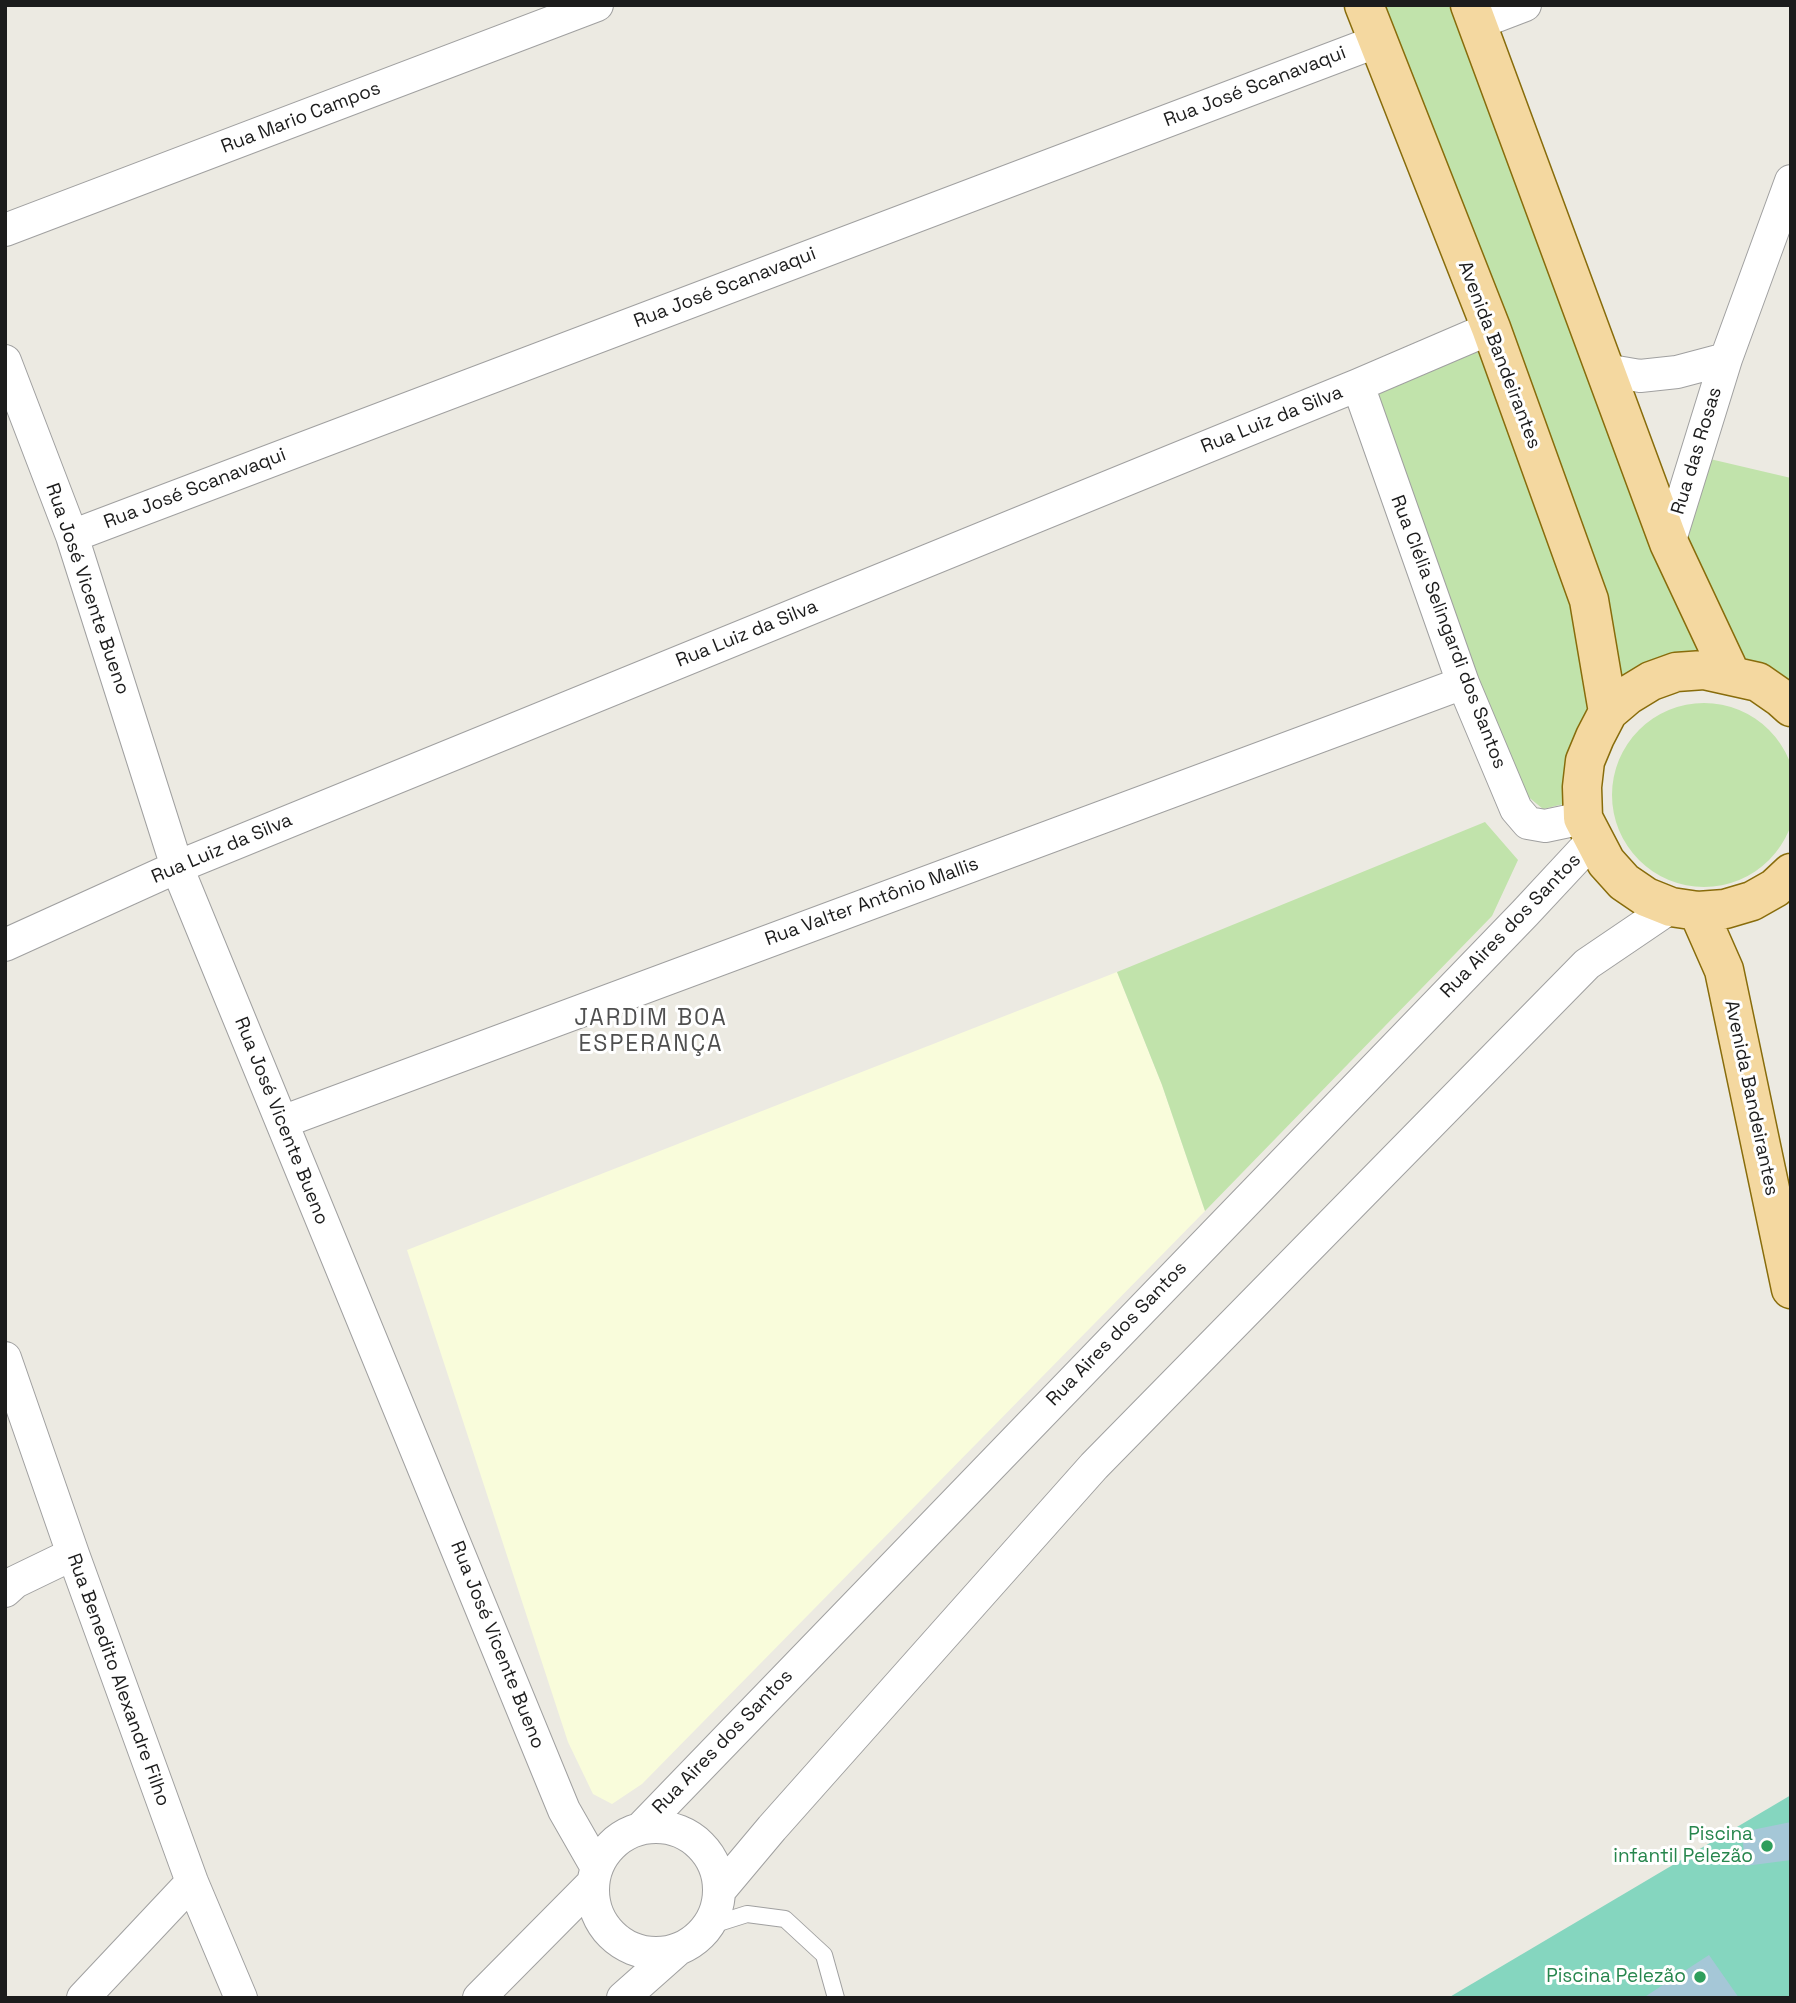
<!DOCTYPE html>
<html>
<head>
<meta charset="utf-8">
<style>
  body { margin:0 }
  #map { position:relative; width:1796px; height:2003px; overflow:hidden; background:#eceae2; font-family:"Space Grotesk",sans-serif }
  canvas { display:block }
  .frame { position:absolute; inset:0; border:7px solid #1c1c1c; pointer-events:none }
</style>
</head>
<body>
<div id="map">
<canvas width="1796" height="2003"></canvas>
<div class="frame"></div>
</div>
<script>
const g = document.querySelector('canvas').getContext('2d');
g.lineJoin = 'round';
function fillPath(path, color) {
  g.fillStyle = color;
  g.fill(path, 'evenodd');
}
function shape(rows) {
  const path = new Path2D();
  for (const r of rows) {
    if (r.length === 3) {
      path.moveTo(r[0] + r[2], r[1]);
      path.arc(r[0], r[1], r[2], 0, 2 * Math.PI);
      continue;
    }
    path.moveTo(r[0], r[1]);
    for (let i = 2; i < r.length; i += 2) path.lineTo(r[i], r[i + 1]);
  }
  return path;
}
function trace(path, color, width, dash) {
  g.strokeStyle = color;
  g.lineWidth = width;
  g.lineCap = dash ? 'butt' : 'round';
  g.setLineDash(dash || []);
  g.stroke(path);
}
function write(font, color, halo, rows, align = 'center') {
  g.font = font + ' "Space Grotesk",sans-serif';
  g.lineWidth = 6;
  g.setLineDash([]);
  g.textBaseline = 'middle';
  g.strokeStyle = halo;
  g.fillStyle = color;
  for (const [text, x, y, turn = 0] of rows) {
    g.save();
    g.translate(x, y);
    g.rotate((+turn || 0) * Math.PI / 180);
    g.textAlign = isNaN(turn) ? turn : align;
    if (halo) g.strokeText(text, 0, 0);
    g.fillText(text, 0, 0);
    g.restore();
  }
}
const education = shape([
  [1117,972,1162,1085,1205,1211,642,1784,612,1804,593,1794,568,1742,407,1250]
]);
const grass = shape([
  [1375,5,1453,5,1710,660,1613,690],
  [1480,345,1561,556,1578,635,1589,716,1568,803,1543,809,1520,790,1473,672,1371,391],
  [1710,459,1791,478,1791,684,1742,661,1681,538],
  [1704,795,92],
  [1485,822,1518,860,1492,916,1205,1211,1162,1085,1117,972]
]);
const pitch = shape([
  [1791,1795,1791,1998,1448,1998]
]);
const water = shape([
  [1791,1822,1791,1860,1745,1866,1742,1832],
  [1709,1955,1739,1998,1643,1998]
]);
const service = shape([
  [709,1926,747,1914,785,1919,824,1955,836,1998]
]);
const minor = shape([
  [1478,23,1525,5],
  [5,230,597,5],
  [5,361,72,536,177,867,564,1810,596,1866],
  [1605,370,1640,376,1677,372,1726,359],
  [1358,385,1463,683,1516,809,1528,823,1545,826,1583,818],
  [72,536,1378,41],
  [1669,543,1726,359,1791,181],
  [5,945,177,867,1358,385,1491,328],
  [282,1122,1463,683],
  [5,1358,73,1554,192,1882,241,1998],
  [5,1591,15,1582,73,1554],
  [656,1890,63],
  [641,1828,1525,913,1593,840],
  [720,1890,772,1828,1094,1466,1587,964,1671,907],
  [83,1998,192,1882],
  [479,1998,593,1883],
  [623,1998,676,1951]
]);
const primary = shape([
  [1364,5,1491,328,1589,600,1608,712],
  [1470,5,1669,543,1731,675],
  [1791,707,1781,698,1758,682,1704,670,1676,672,1651,681,1628,695,1608,712,1595,737,1585,761,1582,787,1583,818,1606,862,1624,882,1646,897,1671,907,1698,911,1725,909,1752,901,1775,888,1791,873],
  [1698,911,1724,970,1791,1289]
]);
const markers = [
  [1767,1846,7,"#2e9e5b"],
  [1700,1977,7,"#2e9e5b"]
];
const streetNames = [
  ["Rua José Scanavaqui",1255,87,-21],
  ["Rua Mario Campos",301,118,-21],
  ["Rua José Scanavaqui",725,288,-21],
  ["Avenida Bandeirantes",1499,355,69],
  ["Rua Luiz da Silva",1272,420,-22],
  ["Rua das Rosas",1697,451,-73],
  ["Rua José Scanavaqui",195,489,-21],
  ["Rua José Vicente Bueno",87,589,71],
  ["Rua Clélia Selingardi dos Santos",1448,632,69],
  ["Rua Luiz da Silva",747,634,-22],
  ["Rua Luiz da Silva",222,849,-23],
  ["Rua Valter Antônio Mallis",872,902,-20],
  ["Rua Aires dos Santos",1511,926,-46],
  ["Avenida Bandeirantes",1751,1098,78],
  ["Rua José Vicente Bueno",281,1121,68],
  ["Rua Aires dos Santos",1117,1334,-46],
  ["Rua José Vicente Bueno",497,1645,68],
  ["Rua Benedito Alexandre Filho",118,1680,70],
  ["Rua Aires dos Santos",723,1742,-46]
];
const leisureNames = [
  ["Piscina",1753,1835],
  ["infantil Pelezão",1753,1857],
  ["Piscina Pelezão",1686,1977]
];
const quarterNames = [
  ["JARDIM BOA",651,1019],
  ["ESPERANÇA",651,1045]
];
fillPath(education, '#f9fcdb');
fillPath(grass, '#c1e3ab');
fillPath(pitch, '#85d6bf');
fillPath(water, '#a5c7d7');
trace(service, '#a0a0a0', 18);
trace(minor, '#a0a0a0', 34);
trace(primary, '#886c0b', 41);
trace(service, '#fff', 16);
trace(minor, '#fff', 32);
trace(primary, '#f4d8a0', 38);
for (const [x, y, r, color] of markers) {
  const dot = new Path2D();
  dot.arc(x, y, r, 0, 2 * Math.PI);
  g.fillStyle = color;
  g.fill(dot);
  trace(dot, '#fff', 2.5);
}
write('19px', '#1c1c1c', '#fff', streetNames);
write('19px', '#27864d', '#fff', leisureNames, 'right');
g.letterSpacing = '2px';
write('23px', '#4f4f4f', '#fff', quarterNames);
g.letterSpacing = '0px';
</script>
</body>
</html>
